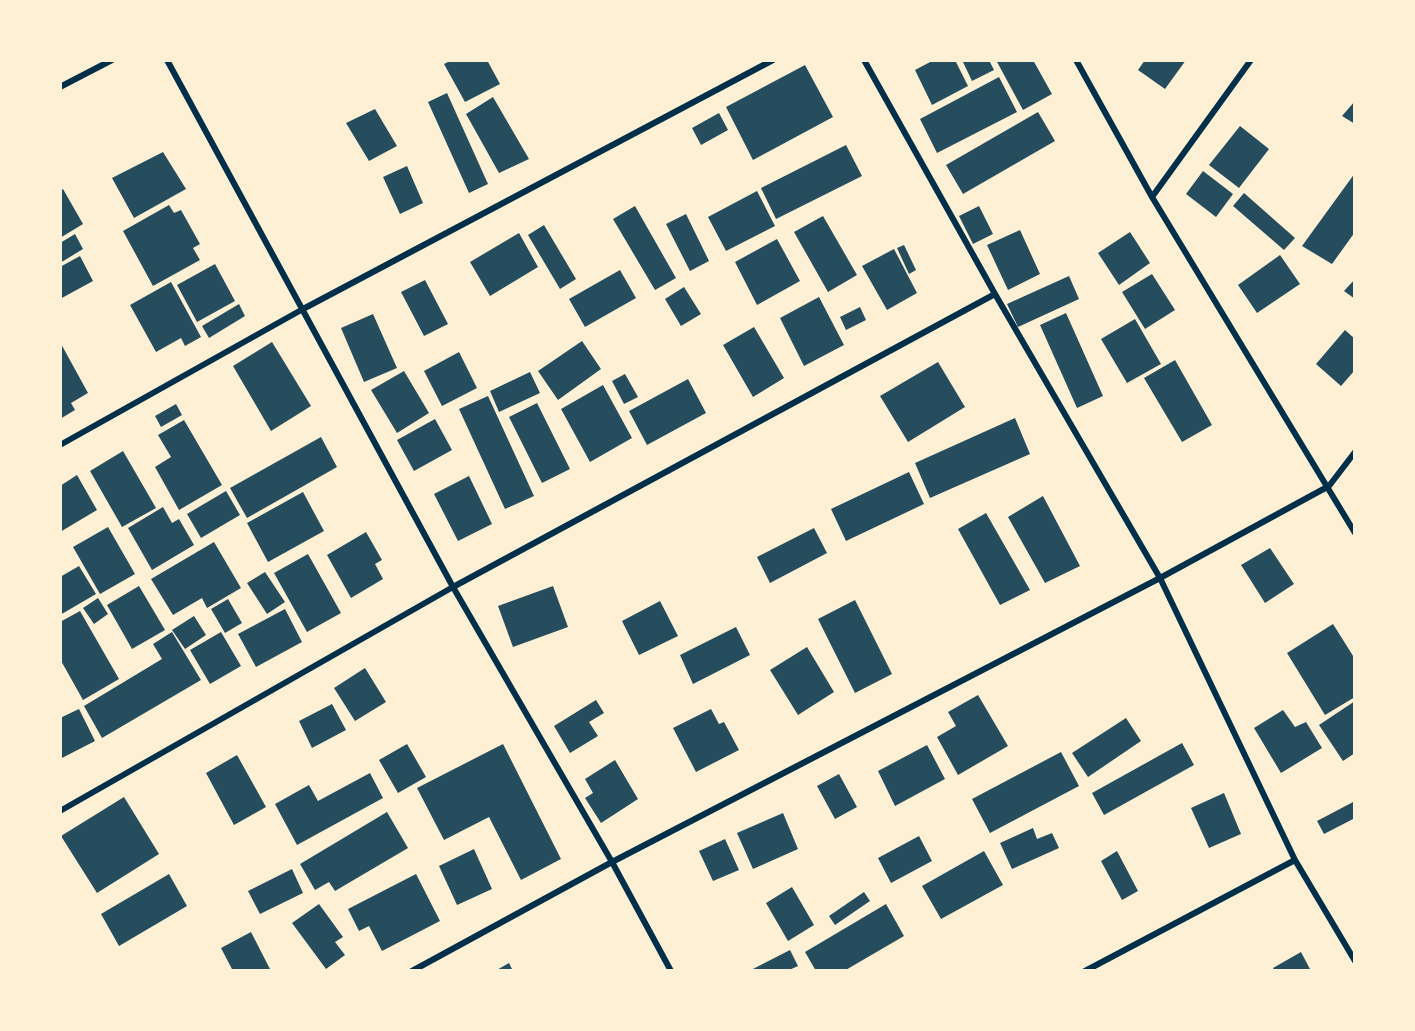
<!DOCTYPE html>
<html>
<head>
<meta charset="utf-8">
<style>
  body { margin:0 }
  #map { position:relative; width:1415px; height:1031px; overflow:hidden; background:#fdf0d5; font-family:Ubuntu,sans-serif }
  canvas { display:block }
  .frame { position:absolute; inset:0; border:62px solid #fdf0d5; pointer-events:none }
</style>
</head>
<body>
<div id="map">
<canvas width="1415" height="1031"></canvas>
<div class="frame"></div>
</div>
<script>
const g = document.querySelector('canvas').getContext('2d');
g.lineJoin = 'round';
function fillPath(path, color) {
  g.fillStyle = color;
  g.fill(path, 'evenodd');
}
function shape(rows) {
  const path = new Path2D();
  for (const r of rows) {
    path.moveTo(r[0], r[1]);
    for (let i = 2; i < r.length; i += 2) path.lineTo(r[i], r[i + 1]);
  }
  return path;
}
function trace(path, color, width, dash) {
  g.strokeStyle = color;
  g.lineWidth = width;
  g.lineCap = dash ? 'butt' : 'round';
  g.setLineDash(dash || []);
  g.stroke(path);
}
const building = shape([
  [452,60,487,60,500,84,465,102,444,64],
  [934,60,955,60,968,86,932,105,915,70],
  [962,60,989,60,994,70,972,81],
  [996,60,1033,60,1052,94,1023,110],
  [1145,60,1186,60,1165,89,1138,70],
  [805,65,833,117,753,160,726,107],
  [999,77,1017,112,937,153,920,119],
  [447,93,488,184,469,193,428,102],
  [493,97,529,159,499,173,466,114],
  [1355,101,1355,124,1342,116],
  [375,109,397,146,369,161,346,123],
  [1038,112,1055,141,963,194,946,165],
  [719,113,728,130,701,145,692,128],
  [1240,126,1269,149,1239,188,1209,165],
  [846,145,862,176,776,219,761,188],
  [163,152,186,189,134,218,112,178],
  [407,166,423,203,400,214,383,177],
  [1203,171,1233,194,1216,217,1186,194],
  [1355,173,1355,232,1332,264,1302,246],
  [63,189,83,224,60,238,60,191],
  [757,191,775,226,726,251,708,217],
  [1244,193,1295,238,1284,250,1233,206],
  [169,205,174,213,181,210,200,244,193,248,200,260,153,286,123,231],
  [635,206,676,278,655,290,613,219],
  [979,206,993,234,973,244,959,216],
  [686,214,709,261,690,271,666,224],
  [823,216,857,275,828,292,794,232],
  [544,225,576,279,560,289,528,235],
  [1020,230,1040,274,1008,290,987,245],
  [1130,232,1150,263,1119,285,1098,253],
  [519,233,538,267,490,296,470,262],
  [75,234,83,249,60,263,60,243],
  [777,239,800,281,757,305,735,262],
  [904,245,916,270,909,274,897,248],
  [894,249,917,293,887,310,862,266],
  [1280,255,1300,284,1257,313,1238,285],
  [80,256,93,281,60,299,60,267],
  [215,264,235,301,197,322,177,285],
  [620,270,636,298,585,327,569,299],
  [1152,274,1175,310,1145,329,1122,292],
  [1069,276,1079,299,1018,327,1007,304],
  [1355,279,1355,299,1344,291],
  [425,280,448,324,424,336,401,292],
  [171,282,201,337,185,346,181,338,156,352,130,305],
  [684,287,701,314,681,326,665,299],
  [819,297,844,345,804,366,780,318],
  [239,304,245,316,209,338,202,326],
  [860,307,866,320,846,330,840,317],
  [1066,313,1103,396,1077,408,1040,325],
  [373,314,397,368,364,382,341,328],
  [1135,319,1161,364,1127,383,1101,339],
  [754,327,784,378,753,397,723,345],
  [1345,330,1355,339,1355,370,1341,386,1316,364],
  [582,341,601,369,558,400,538,371],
  [60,342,88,393,71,403,75,410,60,419],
  [272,342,311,406,271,431,233,366],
  [459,352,477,388,442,406,424,371],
  [1175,360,1212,425,1182,442,1144,378],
  [938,362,965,407,908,442,880,396],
  [404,371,429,413,397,433,371,390],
  [530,372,540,393,499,412,490,391],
  [625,374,638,397,624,404,612,381],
  [688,379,706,413,647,445,629,411],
  [603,385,632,438,590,462,561,409],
  [488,396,534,496,505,509,459,409],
  [537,403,570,469,542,483,509,417],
  [176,404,182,415,161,427,155,416],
  [1015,418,1030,454,930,498,915,463],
  [435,419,452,450,414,471,397,440],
  [184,420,222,485,179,510,155,467,171,457,158,435],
  [321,437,337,467,247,518,230,488],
  [123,451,156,508,122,527,90,471],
  [909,472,924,504,846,541,831,509],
  [77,475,97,510,60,532,60,486],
  [469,476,492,524,458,541,434,494],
  [226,491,240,515,201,538,187,514],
  [303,492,324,531,268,562,247,523],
  [1043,496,1080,566,1045,583,1008,517],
  [163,507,172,523,179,519,194,545,152,570,128,528],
  [986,513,1030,590,1000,605,958,529],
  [108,527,135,574,100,594,73,547],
  [814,528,827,553,770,583,757,557],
  [366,532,382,560,375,564,383,579,351,598,327,555],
  [214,542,241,588,207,608,202,598,173,615,151,579],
  [1270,548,1294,584,1265,603,1241,565],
  [308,554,341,613,307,632,274,573],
  [79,566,96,594,60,615,60,577],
  [265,572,285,602,267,614,247,583],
  [139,586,165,630,132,649,107,605],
  [553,586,568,627,513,647,498,606],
  [98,598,108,614,94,624,83,608],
  [228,599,242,623,225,633,211,609],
  [855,600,892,674,855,693,818,619],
  [660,601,678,636,639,655,622,621],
  [285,609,302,642,256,667,238,634],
  [80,611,119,679,83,700,60,659,60,622],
  [194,616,206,635,185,649,172,630],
  [1333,624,1355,659,1355,697,1325,715,1287,653],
  [736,627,750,655,693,684,680,655],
  [172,632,201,680,102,738,84,706,162,659,153,644],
  [221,632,241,666,210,684,190,650],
  [807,647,834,692,798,715,770,670],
  [365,668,386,702,355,721,334,688],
  [978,695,1008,746,958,775,937,737,956,726,948,712],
  [596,700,604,713,589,722,598,736,570,753,554,726],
  [1355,701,1355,753,1343,761,1319,725],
  [332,704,346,730,312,748,299,721],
  [79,709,95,741,60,759,60,718],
  [711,709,719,724,724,722,739,750,696,772,673,728],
  [1283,710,1295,727,1306,722,1322,748,1281,773,1254,728],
  [1126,718,1141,741,1088,777,1072,753],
  [1182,743,1194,765,1104,815,1092,793],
  [407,744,426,777,398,793,379,760],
  [503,744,561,859,521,880,489,817,444,840,417,788],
  [927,745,945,779,895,806,878,771],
  [1061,752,1079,786,990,833,972,799],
  [237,755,266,807,234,825,206,773],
  [615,760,638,799,601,823,585,798,593,793,585,779],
  [370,773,383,798,297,845,275,804,309,785,318,801],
  [839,774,857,807,835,819,817,786],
  [1224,793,1241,834,1209,848,1191,808],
  [124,797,159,854,97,893,61,836],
  [1355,801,1355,818,1324,834,1317,821],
  [387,812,408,848,335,891,329,882,315,890,300,864],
  [783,813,798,849,753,869,737,833],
  [1033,828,1037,839,1052,833,1059,848,1012,869,1000,843],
  [919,836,932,861,891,883,878,858],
  [725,839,739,870,713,881,699,851],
  [474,849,492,889,457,905,439,866],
  [984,851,1003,885,941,919,922,886],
  [1117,851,1138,891,1122,900,1101,861],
  [292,869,303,893,260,914,248,891],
  [169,874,187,906,119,946,101,914],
  [416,874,440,921,382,951,369,926,359,931,348,909],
  [792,887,814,925,788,941,766,903],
  [864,892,870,901,835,925,829,916],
  [319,904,343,937,335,942,345,955,326,969,292,923],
  [886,904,904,936,844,971,816,971,805,952],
  [251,932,271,971,233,971,221,948],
  [790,950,798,966,787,971,749,971],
  [1301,952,1311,971,1275,971,1273,968],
  [509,963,513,971,495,971]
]);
const minor = shape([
  [167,60,453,587,612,862,671,971],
  [864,60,995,294,1160,578,1295,860,1355,961],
  [1076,60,1152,197,1355,533],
  [60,87,112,60],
  [1152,197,1251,60],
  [60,445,303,309,773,60],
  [60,811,453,587,995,294],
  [412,971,612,862,1160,578,1329,486,1355,452],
  [1085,971,1295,860]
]);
fillPath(building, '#264d5e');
trace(minor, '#003049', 6);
</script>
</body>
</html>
